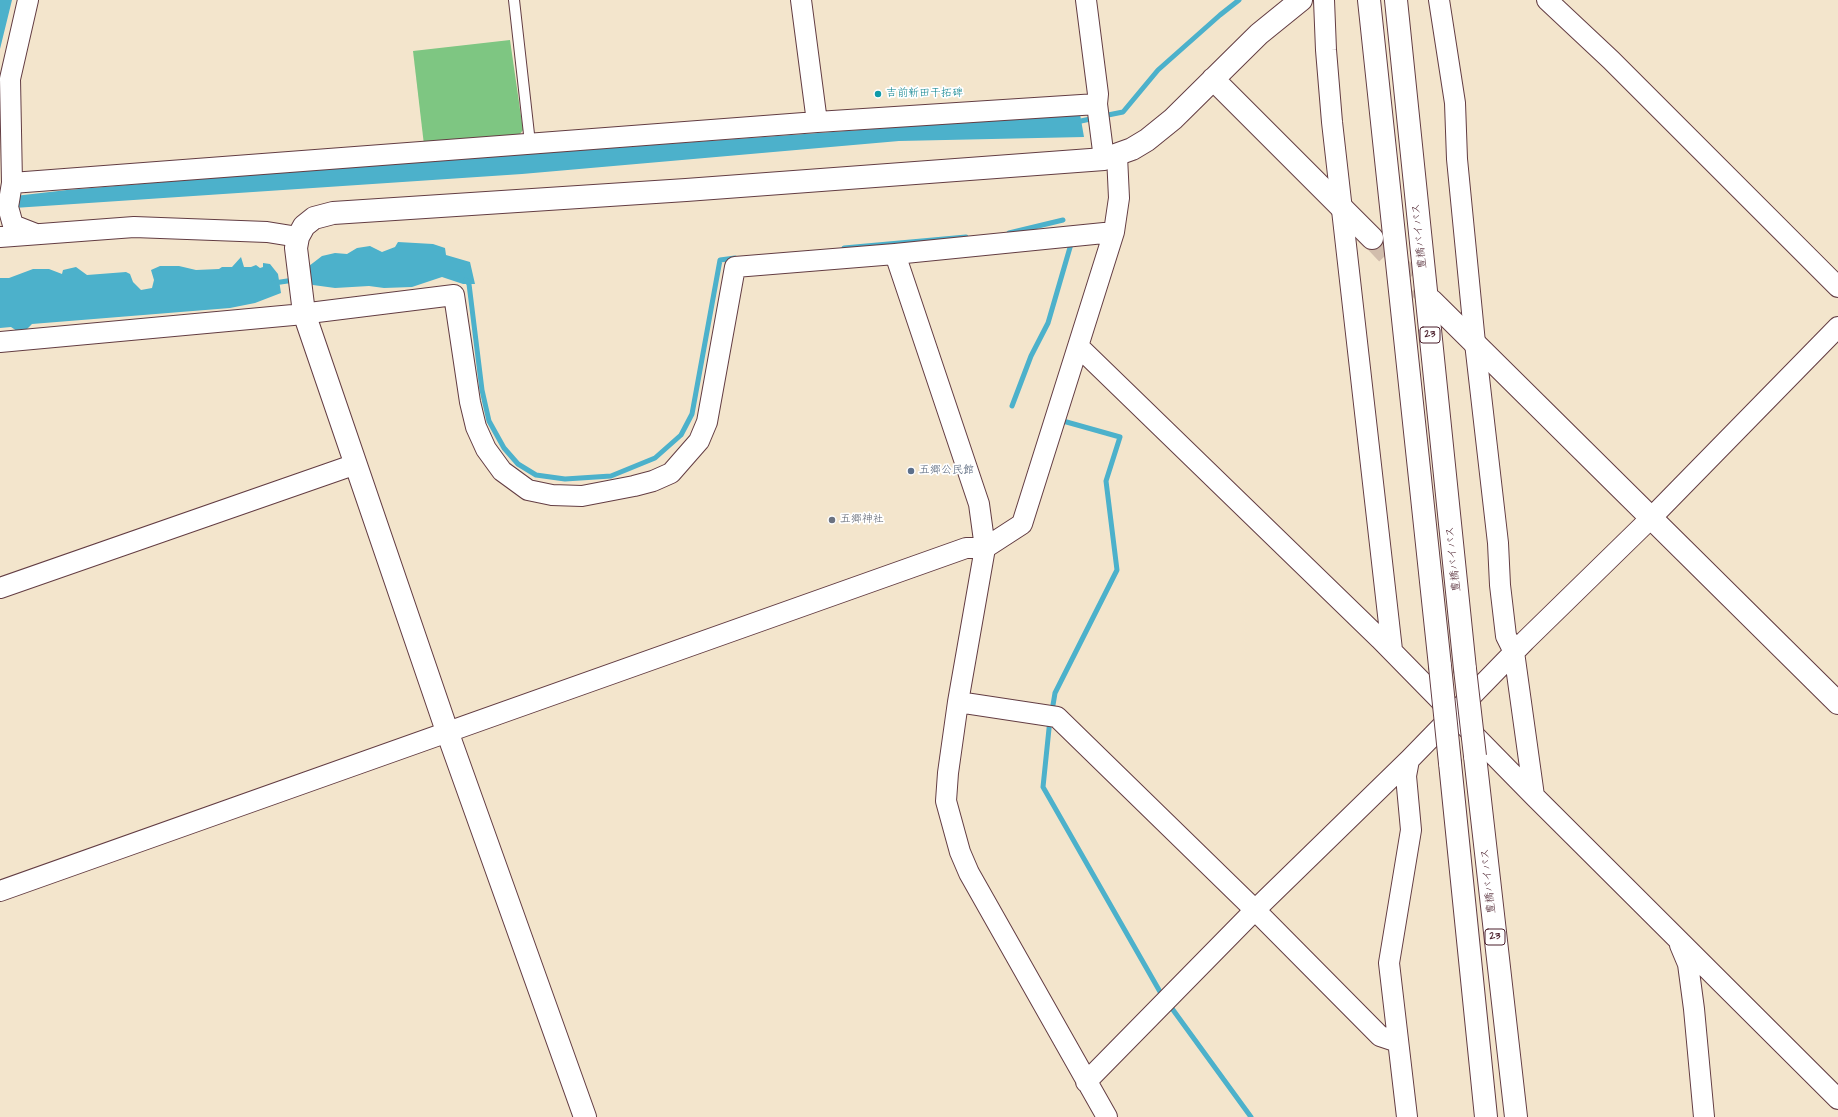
<!DOCTYPE html>
<html>
<head>
<meta charset="utf-8">
<style>
  body { margin:0 }
  canvas { display:block; background:#f3e5cc }
</style>
</head>
<body>
<canvas width="1838" height="1117"></canvas>
<script>
const g = document.querySelector('canvas').getContext('2d');
g.lineJoin = 'round';
function fillPath(path, color) {
  g.fillStyle = color;
  g.fill(path, 'evenodd');
}
function shape(rows) {
  const path = new Path2D();
  for (const r of rows) {
    path.moveTo(r[0], r[1]);
    for (let i = 2; i < r.length; i += 2) path.lineTo(r[i], r[i + 1]);
  }
  return path;
}
function trace(path, color, width, dash) {
  g.strokeStyle = color;
  g.lineWidth = width;
  g.lineCap = dash ? 'butt' : 'round';
  g.setLineDash(dash || []);
  g.stroke(path);
}
function write(font, color, halo, rows, align = 'center') {
  g.font = font + ' "Architects Daughter","Klee One",sans-serif';
  g.lineWidth = 3.5;
  g.setLineDash([]);
  g.textBaseline = 'middle';
  g.strokeStyle = halo;
  g.fillStyle = color;
  for (const [text, x, y, turn = 0] of rows) {
    g.save();
    g.translate(x, y);
    g.rotate((+turn || 0) * Math.PI / 180);
    g.textAlign = isNaN(turn) ? turn : align;
    if (halo) g.strokeText(text, 0, 0);
    g.fillText(text, 0, 0);
    g.restore();
  }
}
const green = shape([
  [510,40,523,130,517,138,424,145,413,51]
]);
const water = shape([
  [0,0,12,0,0,49],
  [1080,114,1084,137,899,141,522,174,14,208,15,196,67,190,308,170],
  [398,242,433,244,445,248,446,255,470,262,475,284,463,284,442,277,412,287,384,288,369,286,335,288,313,285,307,282,309,266,322,256,335,253,347,254,357,248,370,246,382,252,395,247],
  [241,257,244,267,251,267,256,265,260,268,263,267,263,263,270,264,278,274,281,293,255,303,230,308,32,324,27,329,17,331,11,327,0,328,0,278,9,278,33,269,49,269,62,274,63,270,76,267,87,275,126,272,130,274,133,282,141,290,152,288,154,280,151,270,160,266,179,266,196,270,219,269,222,267,232,267]
]);
const stream = shape([
  [1103,116,1123,112,1158,70,1220,15,1239,0],
  [1081,121,1095,118],
  [1009,233,1063,220],
  [844,248,966,237],
  [466,280,469,284,482,390,489,421,504,448,518,464,536,475,565,479,611,476,655,458,681,435,692,414,720,260,735,258],
  [274,283,294,280],
  [1012,406,1031,356,1048,323,1071,244],
  [1052,711,1055,693,1117,570,1106,481,1120,437,1063,421],
  [1050,719,1043,787,1163,997],
  [1168,1003,1251,1117]
]);
const secondaryTunnel = shape([
  [1372,238,1432,301]
]);
const lane = shape([
  [514,0,530,143]
]);
const street = shape([
  [28,0,10,79,12,183,8,207,13,225,36,234],
  [801,0,817,122],
  [1324,0,1326,50,1332,122,1392,650],
  [1439,0,1455,103,1457,159,1475,343,1498,543,1500,585,1506,636,1514,652,1534,796],
  [1547,0,1611,60,1838,287],
  [1097,104,1104,159],
  [12,183,817,122,1097,104,1098,94,1086,0],
  [0,237,134,227,267,232,298,237],
  [0,342,293,315,454,295,470,402,476,427,486,449,502,471,528,490,552,495,582,496,634,486,653,481,671,473,699,441,707,422,735,267,895,254,1114,232],
  [1079,347,1380,639,1534,796,1838,1099],
  [0,588,356,464],
  [958,702,1057,717,1255,910,1380,1036,1398,1042],
  [0,891,966,548,985,548,979,504,895,254],
  [1680,945,1688,964,1694,1009,1704,1117],
  [1086,1082,1255,910,1409,760,1525,641,1651,518,1838,327],
  [1107,1117,969,873,960,852,946,801,948,773,958,702,985,548,1022,524,1114,232,1119,198,1117,156],
  [1407,1117,1389,963,1411,830,1406,776,1409,760]
]);
const secondary = shape([
  [1213,79,1372,238],
  [1432,301,1838,703],
  [585,1117,447,731,304,313,296,248,298,237,304,226,314,218,333,213,686,190,1104,159,1132,149,1147,140,1173,119,1259,34,1301,0]
]);
const highway = shape([
  [1369,0,1440,666],
  [1396,0,1465,669],
  [1475,756,1516,1117],
  [1450,763,1486,1117]
]);
const highwayBridge = shape([
  [1440,666,1450,763],
  [1465,669,1475,756]
]);
const markers = [
  [878,94,4,"#0f9aa8"],
  [911,471,4,"#5c6f8a"],
  [832,520,4,"#6b7280"]
];
const shields = [
  [1430,335,20],
  [1495,937,20]
];
const shieldNames = [
  ["23",1430,335],
  ["23",1495,937]
];
const cultureNames = [
  ["吉前新田干拓碑",886,94]
];
const streetNames = [
  ["豊橋バイパス",1420,236,-96],
  ["豊橋バイパス",1454,559,-96],
  ["豊橋バイパス",1489,881,-96]
];
const serviceNames = [
  ["五郷公民館",919,471]
];
const worshipNames = [
  ["五郷神社",840,520]
];
fillPath(green, '#7ec682');
fillPath(water, '#4cb1cb');
trace(stream, '#4cb1cb', 5);
trace(secondaryTunnel, '#d1bdac', 22, [22, 11]);
trace(lane, '#633d43', 12);
trace(street, '#633d43', 22);
trace(secondary, '#633d43', 24);
trace(highway, '#633d43', 24);
trace(lane, '#fff', 10);
trace(street, '#fff', 20);
trace(secondary, '#fff', 22);
trace(highway, '#fff', 22);
trace(highwayBridge, '#633d43', 24, []);
trace(highwayBridge, '#fff', 22);
for (const [x, y, r, color] of markers) {
  const dot = new Path2D();
  dot.arc(x, y, r, 0, 2 * Math.PI);
  g.fillStyle = color;
  g.fill(dot);
  trace(dot, '#fff', 1.5);
}
for (const [x, y, w] of shields) {
  const box = new Path2D();
  box.roundRect(x - w / 2, y - 8, w, 16, 3);
  g.fillStyle = '#fff';
  g.fill(box);
  trace(box, '#4a1f2b', 1);
}
write('bold 10px', '#4a1f2b', null, shieldNames);
write('11px', '#0d838f', '#fff', cultureNames, 'left');
write('11px', '#4a1f2b', '#fff', streetNames);
write('11px', '#4e5e75', '#fff', serviceNames, 'left');
write('11px', '#5b616d', '#fff', worshipNames, 'left');
</script>
</body>
</html>
